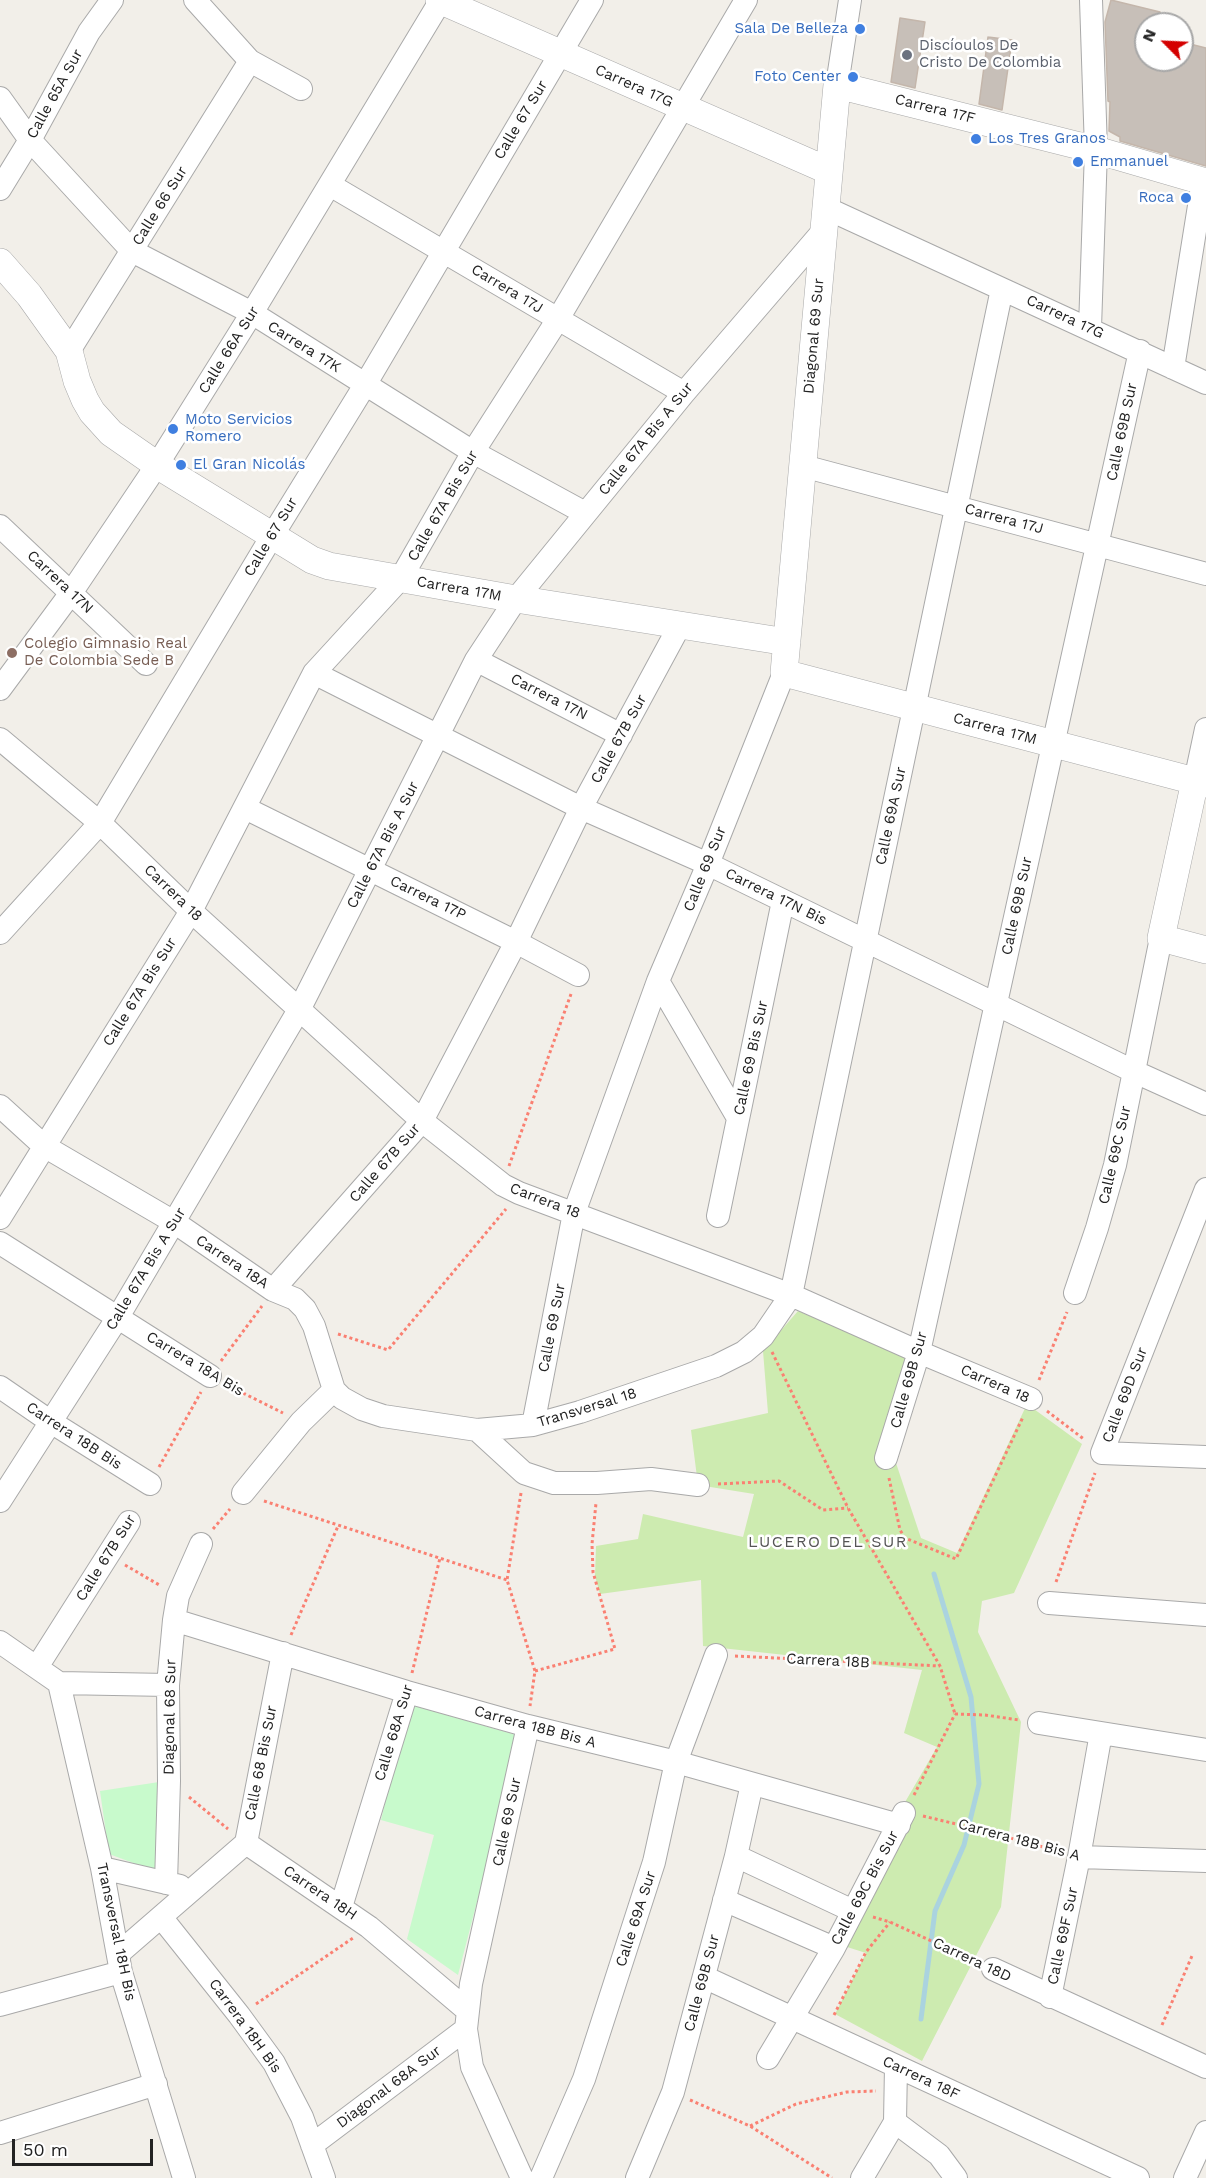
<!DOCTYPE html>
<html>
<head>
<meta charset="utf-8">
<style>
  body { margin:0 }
  #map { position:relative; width:1206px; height:2178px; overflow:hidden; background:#f2efe9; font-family:"Work Sans",sans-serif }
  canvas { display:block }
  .north { position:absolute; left:1134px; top:12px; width:60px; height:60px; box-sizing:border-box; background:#fff; border:2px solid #a7a7a7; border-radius:50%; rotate:294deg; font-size:16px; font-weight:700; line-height:24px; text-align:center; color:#222 }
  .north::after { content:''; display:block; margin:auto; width:21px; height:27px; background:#d40000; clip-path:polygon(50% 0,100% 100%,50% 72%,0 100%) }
  .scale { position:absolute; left:12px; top:2139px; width:141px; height:27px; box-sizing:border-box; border:3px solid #222; border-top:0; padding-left:8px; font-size:18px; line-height:21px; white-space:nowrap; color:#222; -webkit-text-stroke:4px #fff; paint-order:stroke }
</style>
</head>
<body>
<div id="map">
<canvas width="1206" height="2178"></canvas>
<div class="north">N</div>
<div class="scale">50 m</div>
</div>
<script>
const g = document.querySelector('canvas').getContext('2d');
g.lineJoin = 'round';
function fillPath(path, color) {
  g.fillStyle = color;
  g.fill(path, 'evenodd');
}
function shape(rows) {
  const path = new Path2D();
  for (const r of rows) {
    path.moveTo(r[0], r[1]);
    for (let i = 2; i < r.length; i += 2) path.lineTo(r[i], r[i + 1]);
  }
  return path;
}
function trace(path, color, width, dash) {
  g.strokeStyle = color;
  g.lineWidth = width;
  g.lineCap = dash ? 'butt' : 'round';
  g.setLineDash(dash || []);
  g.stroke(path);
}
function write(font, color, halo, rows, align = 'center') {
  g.font = font + ' "Work Sans",sans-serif';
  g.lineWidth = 5;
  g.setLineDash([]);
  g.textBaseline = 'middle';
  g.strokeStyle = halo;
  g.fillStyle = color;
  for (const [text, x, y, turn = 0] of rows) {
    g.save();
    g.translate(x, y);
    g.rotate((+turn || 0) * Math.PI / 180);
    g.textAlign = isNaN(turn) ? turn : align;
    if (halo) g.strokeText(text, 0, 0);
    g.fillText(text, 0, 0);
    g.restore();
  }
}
const grass = shape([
  [798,1311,917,1361,895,1460,921,1538,957,1553,1027,1404,1082,1444,1014,1593,982,1601,978,1632,1021,1722,1001,1907,922,2061,835,2014,866,1953,825,1940,937,1747,904,1733,922,1670,703,1646,701,1580,600,1594,595,1576,596,1546,638,1539,643,1514,743,1537,754,1494,698,1485,691,1430,768,1413,763,1351]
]);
const park = shape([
  [408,1704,520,1736,458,1975,407,1939,434,1835,381,1820],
  [159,1782,155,1871,109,1854,100,1791]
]);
const stream = shape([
  [921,2019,935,1911,964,1845,979,1784,971,1697,934,1574]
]);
const building = shape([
  [1111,0,1160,12,1156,24,1146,24,1146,60,1182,60,1182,42,1206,48,1206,166,1120,141,1120,137,1109,131,1110,102,1108,101,1105,22,1111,0],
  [900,18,925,22,915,88,891,82,900,18],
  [988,37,1012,40,1002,110,979,104,988,37]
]);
const path = shape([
  [509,1166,571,994],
  [338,1334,388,1350,506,1209],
  [772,1352,848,1508,940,1666,955,1714],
  [221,1361,262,1306],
  [1039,1380,1067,1312],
  [227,1385,283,1413],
  [1047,1411,1085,1440],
  [159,1467,201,1392],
  [889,1478,900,1530,905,1538,956,1559,1023,1417],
  [718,1484,779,1481,823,1510,848,1508],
  [521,1493,507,1580,535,1671,530,1706],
  [264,1501,507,1580],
  [213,1529,230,1509],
  [125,1565,161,1586],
  [1056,1582,1095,1473],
  [291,1635,338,1526],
  [735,1656,940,1666],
  [535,1671,615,1649,593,1572,592,1544,596,1503],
  [412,1673,440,1558],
  [955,1714,985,1715,1019,1720],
  [914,1795,955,1714],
  [189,1797,228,1829],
  [923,1816,981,1830,1061,1852],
  [873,1917,890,1922,975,1961],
  [256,2004,353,1938],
  [834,2015,866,1952,890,1922],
  [1162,2025,1192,1956],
  [690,2100,750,2126,832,2178],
  [750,2126,796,2104,847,2092,876,2091]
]);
const minor = shape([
  [195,0,250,61,301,89],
  [837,85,850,0],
  [0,98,30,140,132,251,252,313,473,452,585,513],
  [330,185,684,393],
  [0,189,30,140,89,32,112,0],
  [826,208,1206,383],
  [1090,328,1096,150,1091,0],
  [69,351,250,61],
  [1173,368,1203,181],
  [803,466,1206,574],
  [0,526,146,664],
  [476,660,621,735],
  [314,673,581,808,708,864,1133,1071,1206,1104],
  [0,689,71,593,157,465,252,313,441,0],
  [0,739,100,823,191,911,422,1121,503,1185,519,1193,791,1295,919,1352,1031,1399],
  [1195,781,1206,729],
  [245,808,516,942,578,975],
  [0,933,100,823,272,536,365,385,592,0],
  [658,981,738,1118],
  [0,1106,44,1146,174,1222,273,1290,295,1299,305,1309,314,1326,334,1390,342,1398,362,1409,383,1416,477,1430,533,1425,580,1412,716,1366,744,1352,763,1336,791,1295,1002,289],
  [1206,1189,1102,1453,1206,1457],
  [718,1216,783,901],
  [0,1218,191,911,314,673,401,578,473,452,558,319,746,0],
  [0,1243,210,1376],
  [273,1290,422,1121,516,942,581,808,680,625],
  [1075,1293,1097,1228,1115,1165,1161,938],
  [0,1387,51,1422,150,1484],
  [533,1425,574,1213,658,981,708,864,784,673],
  [477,1430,524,1473,554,1483,597,1483,651,1479,698,1485],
  [886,1458,919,1352,1140,351],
  [243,1493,301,1422,334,1390],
  [0,1501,118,1317,300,1008,476,660,516,599,684,393,824,230],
  [1049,1603,1206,1615],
  [174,1620,407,1692,528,1726,676,1762,899,1825],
  [0,1642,59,1683,168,1685],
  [37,1667,129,1522],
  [59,1683,102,1868,121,1972,184,2178],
  [1039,1723,1206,1750],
  [246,1843,369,1927,467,2010],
  [736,1856,853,1911],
  [1079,1857,1206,1861],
  [102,1868,180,1886],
  [166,1883,169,1781,168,1685,174,1620,178,1596,201,1544],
  [724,1900,834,1948],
  [341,1907,407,1692],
  [161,1917,239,2015,274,2063,302,2117,324,2178],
  [118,1954,246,1843,283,1653],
  [993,1969,1206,2067],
  [704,1977,1138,2178],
  [1050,1997,1079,1857,1101,1733],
  [0,2005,121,1972],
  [768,2058,834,1948,904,1813],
  [895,2122,939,2155,956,2178],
  [0,2133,156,2084],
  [312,2145,466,2029],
  [522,2178,472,2067,466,2029,471,1984,528,1726],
  [541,2178,584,2079,654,1862,676,1762,716,1655],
  [637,2178,673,2092,736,1856,752,1784],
  [862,2178,895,2122,896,2066],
  [1185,2178,1206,2132]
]);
const tertiary = shape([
  [439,0,829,171],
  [1206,182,1096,150,837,85,784,673,1206,784],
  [0,262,29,295,69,351,77,381,85,400,92,412,111,433,157,465,312,560,329,566,516,599,787,642],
  [1195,781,1161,938,1206,950]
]);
const markers = [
  [860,29,6,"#3f7fe0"],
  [907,55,6,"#6b7280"],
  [853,77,6,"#3f7fe0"],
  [976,139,6,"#3f7fe0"],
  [1078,162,6,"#3f7fe0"],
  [1186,198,6,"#3f7fe0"],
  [173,429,6,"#3f7fe0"],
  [181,465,6,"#3f7fe0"],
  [12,653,6,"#8d6e63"]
];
const shopNames = [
  ["Sala De Belleza",848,29,"right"],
  ["Foto Center",841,77,"right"],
  ["Los Tres Granos",988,139],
  ["Emmanuel",1090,162],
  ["Roca",1174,198,"right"],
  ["Moto Servicios",185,420],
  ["Romero",185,437],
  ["El Gran Nicolás",193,465]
];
const worshipNames = [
  ["Discíoulos De",919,46],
  ["Cristo De Colombia",919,63]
];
const streetNames = [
  ["Carrera 17G",634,86,24],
  ["Calle 65A Sur",55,94,-61],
  ["Carrera 17F",935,109,14],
  ["Calle 67 Sur",521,120,-59],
  ["Calle 66 Sur",160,206,-58],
  ["Carrera 17J",507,289,31],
  ["Carrera 17G",1065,317,25],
  ["Diagonal 69 Sur",814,336,-85],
  ["Carrera 17K",304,347,32],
  ["Calle 66A Sur",229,350,-58],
  ["Calle 69B Sur",1122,432,-78],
  ["Calle 67A Bis A Sur",646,439,-51],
  ["Calle 67A Bis Sur",443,506,-60],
  ["Carrera 17J",1004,519,15],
  ["Calle 67 Sur",271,537,-59],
  ["Carrera 17N",60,582,43],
  ["Carrera 17M",459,589,10],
  ["Carrera 17N",549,697,27],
  ["Carrera 17M",995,729,15],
  ["Calle 67B Sur",619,739,-61],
  ["Calle 69A Sur",891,816,-78],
  ["Calle 67A Bis A Sur",383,845,-63],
  ["Calle 69 Sur",705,869,-68],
  ["Carrera 18",173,893,44],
  ["Carrera 17N Bis",776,897,26],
  ["Carrera 17P",428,898,26],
  ["Calle 69B Sur",1017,906,-78],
  ["Calle 67A Bis Sur",140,992,-58],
  ["Calle 69 Bis Sur",751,1058,-78],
  ["Calle 69C Sur",1115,1155,-77],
  ["Calle 67B Sur",385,1163,-49],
  ["Carrera 18",545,1201,21],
  ["Carrera 18A",232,1262,34],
  ["Calle 67A Bis A Sur",146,1269,-59],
  ["Calle 69 Sur",552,1328,-79],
  ["Carrera 18A Bis",195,1364,31],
  ["Calle 69B Sur",909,1380,-74],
  ["Carrera 18",995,1384,24],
  ["Calle 69D Sur",1125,1395,-69],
  ["Transversal 18",587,1408,-17],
  ["Carrera 18B Bis",74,1436,33],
  ["Calle 67B Sur",106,1558,-58],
  ["Carrera 18B",828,1661,3],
  ["Diagonal 68 Sur",170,1717,-89],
  ["Carrera 18B Bis A",535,1727,15],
  ["Calle 68A Sur",394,1733,-73],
  ["Calle 68 Bis Sur",261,1763,-79],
  ["Calle 69 Sur",507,1822,-78],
  ["Carrera 18B Bis A",1019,1840,15],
  ["Calle 69C Bis Sur",865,1888,-62],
  ["Carrera 18H",320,1893,34],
  ["Calle 69A Sur",636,1919,-72],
  ["Transversal 18H Bis",116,1932,78],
  ["Calle 69F Sur",1063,1936,-78],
  ["Carrera 18D",972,1960,25],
  ["Calle 69B Sur",702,1983,-75],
  ["Carrera 18H Bis",245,2026,54],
  ["Carrera 18F",921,2078,25],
  ["Diagonal 68A Sur",389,2087,-37]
];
const educationNames = [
  ["Colegio Gimnasio Real",24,644],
  ["De Colombia Sede B",24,661]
];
const neighbourhoodNames = [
  ["LUCERO DEL SUR",828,1542]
];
fillPath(grass, '#cdebb0');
fillPath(park, '#c8facc');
trace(stream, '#aad3df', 5);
fillPath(building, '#c7bfb8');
trace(building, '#c4b6ab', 1.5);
trace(minor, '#a9a9a9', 24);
trace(tertiary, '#a9a9a9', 28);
trace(path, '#fa8072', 3, [3, 3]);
trace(minor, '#fff', 22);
trace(tertiary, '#fff', 27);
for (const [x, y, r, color] of markers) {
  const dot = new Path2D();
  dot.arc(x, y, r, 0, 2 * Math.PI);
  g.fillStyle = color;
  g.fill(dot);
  trace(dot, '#fff', 2);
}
write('15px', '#366cbe', '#fff', shopNames, 'left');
write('15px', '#5b616d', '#fff', worshipNames, 'left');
write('15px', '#222', '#fff', streetNames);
write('15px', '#785e54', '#fff', educationNames, 'left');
g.letterSpacing = '1.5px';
write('16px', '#555', '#fff', neighbourhoodNames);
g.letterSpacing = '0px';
</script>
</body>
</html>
